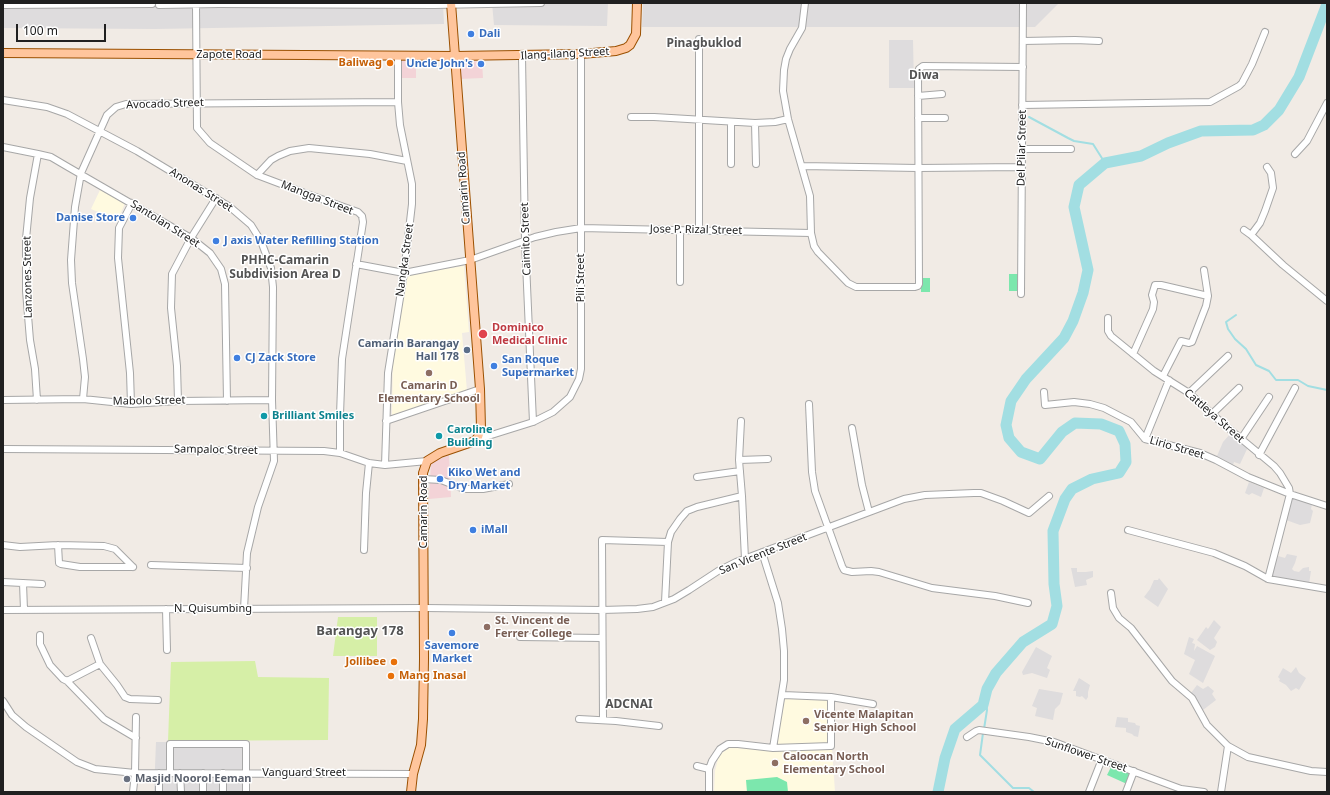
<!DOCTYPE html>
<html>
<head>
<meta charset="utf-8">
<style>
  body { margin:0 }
  #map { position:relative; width:1330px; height:795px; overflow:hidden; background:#f1ebe5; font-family:"Noto Sans",sans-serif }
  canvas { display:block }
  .frame { position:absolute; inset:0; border:4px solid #202020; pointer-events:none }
  .scale { position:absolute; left:16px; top:24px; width:90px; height:18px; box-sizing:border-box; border:2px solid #202020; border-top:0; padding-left:5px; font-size:12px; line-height:14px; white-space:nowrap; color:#202020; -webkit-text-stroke:3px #fff; paint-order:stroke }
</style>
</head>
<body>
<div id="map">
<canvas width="1330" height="795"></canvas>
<div class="frame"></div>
<div class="scale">100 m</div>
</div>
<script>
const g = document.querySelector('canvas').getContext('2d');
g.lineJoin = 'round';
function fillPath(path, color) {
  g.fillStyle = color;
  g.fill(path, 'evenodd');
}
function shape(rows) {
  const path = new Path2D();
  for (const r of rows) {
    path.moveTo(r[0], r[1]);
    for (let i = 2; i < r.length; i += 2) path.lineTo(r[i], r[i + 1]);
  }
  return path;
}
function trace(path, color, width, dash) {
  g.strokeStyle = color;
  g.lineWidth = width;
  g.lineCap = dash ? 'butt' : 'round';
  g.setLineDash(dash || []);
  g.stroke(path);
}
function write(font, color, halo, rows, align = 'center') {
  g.font = font + ' "Noto Sans",sans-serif';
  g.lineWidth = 3;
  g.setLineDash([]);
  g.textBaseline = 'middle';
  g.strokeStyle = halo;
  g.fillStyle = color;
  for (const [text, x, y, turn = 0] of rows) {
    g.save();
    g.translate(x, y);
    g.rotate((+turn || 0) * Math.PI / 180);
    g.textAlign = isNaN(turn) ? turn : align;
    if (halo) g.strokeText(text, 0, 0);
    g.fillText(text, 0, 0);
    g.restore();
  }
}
const residential = shape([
  [3,3,443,3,444,24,155,29,3,28],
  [492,3,608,3,607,26,494,25],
  [643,3,1059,3,1035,27,642,27],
  [889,40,913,40,914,88,889,88],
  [1231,433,1248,447,1240,464,1234,462,1233,465,1217,456,1223,442],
  [1249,482,1264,488,1261,497,1252,493,1249,495,1245,493],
  [1291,497,1309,500,1308,504,1312,504,1311,509,1313,511,1310,523,1300,525,1286,520],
  [1287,554,1297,556,1295,563,1292,569,1294,571,1299,572,1303,568,1309,567,1309,571,1311,571,1309,584,1271,576,1278,556,1285,558],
  [1071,568,1077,568,1077,572,1086,572,1093,571,1093,577,1086,580,1087,585,1075,587],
  [1159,578,1168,589,1158,607,1144,597,1150,589,1154,580,1158,580],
  [1214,620,1221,627,1214,638,1217,642,1215,647,1210,650,1197,640,1206,627,1208,629],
  [1189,637,1194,639,1192,643,1195,644,1194,651,1197,646,1215,656,1203,683,1189,674,1195,660,1184,654],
  [1036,647,1052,656,1047,668,1050,670,1047,678,1032,673,1023,675,1022,672],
  [1296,667,1299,673,1306,678,1299,690,1296,688,1291,691,1286,685,1279,681,1280,679,1278,677,1283,668,1291,673],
  [1079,678,1090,685,1088,692,1088,697,1086,700,1082,696,1080,697,1076,696,1076,691,1073,691],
  [1197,685,1203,689,1208,686,1214,691,1212,694,1216,700,1203,710,1198,702,1191,693],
  [1039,689,1063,693,1060,704,1055,709,1053,720,1035,716,1037,708,1032,706],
  [1117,717,1128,718,1128,722,1135,723,1136,725,1140,726,1138,737,1134,736,1132,734,1126,732,1126,728,1115,727],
  [156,742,247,742,247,792,154,792]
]);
const commercial = shape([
  [400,60,416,60,416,78,401,78],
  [482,61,483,78,459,79,458,62],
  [449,455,451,497,429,499,431,462]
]);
const education = shape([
  [100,190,125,203,118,220,91,209],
  [464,266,469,332,462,333,467,391,392,415,393,355,402,301,407,275],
  [785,698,830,698,832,744,777,744],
  [729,748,779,749,832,748,835,792,714,792,715,771,719,755]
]);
const grass = shape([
  [338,617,377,617,377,656,333,656],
  [255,661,258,677,329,678,328,740,168,741,171,662]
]);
const pitch = shape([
  [1009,274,1019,274,1019,291,1009,291],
  [921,278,930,278,930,292,921,292],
  [1112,765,1131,774,1127,784,1107,775],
  [777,777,787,782,788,792,747,792,746,780]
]);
const stream = shape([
  [1029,117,1068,138,1074,141,1093,144,1105,163],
  [1236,315,1226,322,1228,329,1235,339,1246,349,1256,365,1269,371,1276,380,1298,380,1308,386,1327,390],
  [984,729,987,710,986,694],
  [983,733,980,755,1013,788,1029,788,1034,792]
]);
const river = shape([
  [938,792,945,758,955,729,983,705,987,689,996,673,1023,642,1052,624,1057,606,1054,584,1053,531,1065,499,1072,489,1092,479,1119,473,1126,462,1125,444,1119,431,1101,424,1075,423,1062,432,1040,459,1021,452,1009,438,1006,425,1011,401,1026,379,1064,338,1073,321,1083,293,1088,270,1074,207,1079,185,1105,163,1141,156,1168,143,1201,131,1253,130,1264,125,1279,110,1299,77,1327,4]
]);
const minor = shape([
  [805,3,802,28,790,49,786,59,784,70,783,91,785,102,788,119,810,196,811,233,814,246,818,252,848,283,856,287,915,287,918,286,919,284,918,72,919,69,923,66,1023,67],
  [3,5,152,4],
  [159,5,219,4,434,5,541,3],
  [196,5,197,128,210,143,257,175,310,195,358,212,362,216,363,222,342,359,340,415,340,453],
  [699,39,699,230],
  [1023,41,1075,40,1099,41],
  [522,56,525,240,533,422],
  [918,96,942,94],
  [3,100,47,107,67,114,137,151,230,207,251,225,261,241,271,268,273,287,272,400,274,461,258,507,247,553,244,609],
  [1022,105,1210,102,1239,86,1242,83,1252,64,1265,32],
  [631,117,654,117,755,123,775,122,788,119],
  [918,118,945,118],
  [731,122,731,164],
  [755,123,756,164],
  [3,147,38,154,51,157,68,167,191,238,210,253,221,269,225,284,227,401],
  [1022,149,1071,149],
  [1295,154,1307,141,1327,103],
  [802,166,918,168,1022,167],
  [257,175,271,160,278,156,290,151,309,148,370,154,407,161],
  [1244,230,1251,235,1283,265,1327,301],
  [1251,235,1260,223,1265,211,1273,188,1271,173,1267,167],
  [356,264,404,273,470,260,535,237,556,232,581,228,811,233],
  [680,282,680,230],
  [1021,294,1023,3],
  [1108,318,1108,331,1111,336,1154,371,1189,393,1221,422,1274,466,1280,473,1289,488,1290,494,1327,506],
  [1133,354,1153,309,1154,302,1152,295,1155,285,1161,285,1208,296],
  [1163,376,1181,341,1189,343,1192,342,1206,306,1208,296,1204,270],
  [1044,392,1045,405,1074,402,1090,404,1104,408,1131,422,1145,439,1200,453,1216,460,1248,477,1290,494,1268,579],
  [1189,393,1228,356],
  [83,399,85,377,83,359,72,283,71,260,75,207,81,173,107,115,116,107,126,104,398,102],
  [3,400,83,399,131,404,178,401,272,400],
  [37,400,35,369,30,340,26,291,26,239,30,198,38,154],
  [178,401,177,366,171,308,172,274,191,238,216,198],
  [131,404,130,373,118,258,119,228,132,203],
  [809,404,812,472,815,491,842,566,844,570,852,572,871,571,879,572,932,588,995,596,1028,603],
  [1212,414,1239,388],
  [386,421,480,389],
  [741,421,739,460,742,496,745,559],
  [852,428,862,485,869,512],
  [478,437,485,437,533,422,553,412,570,397,579,379,581,369,581,54],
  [1145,439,1169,380],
  [1241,439,1269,397],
  [3,449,324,451,340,453,369,463,385,465,427,461],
  [1259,455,1295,388],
  [739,460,768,459],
  [385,465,388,373,404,273,412,204,412,184,400,125,398,102,398,56],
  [697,477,740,471],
  [423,479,441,480,464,489,483,489,509,484],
  [1128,530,1214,553,1245,566,1268,579,1327,589],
  [3,545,20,547,58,545,104,546,115,549,133,567],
  [58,545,59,563,61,564,80,567,133,567],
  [364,550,366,493,369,463],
  [762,552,778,603,782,629,784,651,784,680,773,748],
  [151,565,247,568],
  [3,582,42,584],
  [23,583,24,610],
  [1111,593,1113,608,1119,618,1131,628,1172,681,1192,698,1207,725,1228,746,1248,757,1311,771,1327,772],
  [665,602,668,542,671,532,680,519,687,511,697,507,742,496],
  [166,609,167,650],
  [3,610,424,608,602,610,637,609,653,607,674,599,689,590,718,571,736,562,904,499,925,495,974,493,981,493,1003,501,1029,513,1049,496],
  [40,635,40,644,50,665,63,679,67,681,104,719,136,738],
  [520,637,602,638],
  [100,664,117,685,125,697,130,699,158,700],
  [67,681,100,664,91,638],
  [783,695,831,697,873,704],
  [3,701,12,715,26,727,77,762,95,769,135,773,413,774],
  [579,719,616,721,659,726],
  [603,720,602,540,668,542],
  [967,737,976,731,979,730,1029,737,1054,742,1181,789,1204,792],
  [697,766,709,769],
  [159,773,159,792],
  [170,773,170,744,246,744,246,792],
  [180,773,181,792],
  [223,773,223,792],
  [133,792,135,773,136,717],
  [203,792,203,773],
  [709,792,709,769,712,761,720,749,728,744,738,744,773,748,831,746,831,697],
  [1089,792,1102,759],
  [1126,792,1134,771],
  [1221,792,1228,746]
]);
const major = shape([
  [3,53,455,56,581,54,616,51,626,48,630,45,636,34,637,3],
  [411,792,413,774,421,745,423,719,424,659,423,473,427,461,440,453,475,441,478,437,481,428,480,389,451,3]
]);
const markers = [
  [471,34,4,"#3f7fe0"],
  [390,63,4,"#e8710a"],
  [481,64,4,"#3f7fe0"],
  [133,218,4,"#3f7fe0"],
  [216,241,4,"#3f7fe0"],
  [483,334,5,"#e0444e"],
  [467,350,4,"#5c6f8a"],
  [237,358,4,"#3f7fe0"],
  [494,366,4,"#3f7fe0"],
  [429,373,4,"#8d6e63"],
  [264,416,4,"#0f9aa8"],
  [439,436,4,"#0f9aa8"],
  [440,479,4,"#3f7fe0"],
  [473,530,4,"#3f7fe0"],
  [487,627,4,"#8d6e63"],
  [452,633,4,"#3f7fe0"],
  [394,662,4,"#e8710a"],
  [391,676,4,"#e8710a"],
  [806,721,4,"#8d6e63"],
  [775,763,4,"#8d6e63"],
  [127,779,4,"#6b7280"]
];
const shopNames = [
  ["Dali",479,34],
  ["Uncle John's",473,64,"right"],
  ["Danise Store",125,218,"right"],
  ["J axis Water Refilling Station",224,241],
  ["CJ Zack Store",245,358],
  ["San Roque",502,360],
  ["Supermarket",502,373],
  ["Kiko Wet and",448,473],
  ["Dry Market",448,486],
  ["iMall",481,530],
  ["Savemore",452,646,"center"],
  ["Market",452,659,"center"]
];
const streetNames = [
  ["Ilang-ilang Street",565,54,-3],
  ["Zapote Road",229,55],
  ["Avocado Street",165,104,-2],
  ["Del Pilar Street",1022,148,-89],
  ["Camarin Road",464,188,-94],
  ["Anonas Street",201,190,32],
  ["Mangga Street",317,198,21],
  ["Santolan Street",165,224,32],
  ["Jose P. Rizal Street",696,230,1],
  ["Caimito Street",526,239,-92],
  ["Nangka Street",405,260,-82],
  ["Lanzones Street",28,277,-91],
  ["Pili Street",581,278,-90],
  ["Mabolo Street",149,401,-1],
  ["Cattleya Street",1214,416,41],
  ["Lirio Street",1177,448,16],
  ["Sampaloc Street",216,450,1],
  ["Camarin Road",424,512,-90],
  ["San Vicente Street",763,554,-22],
  ["N. Quisumbing",213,609],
  ["Sunflower Street",1086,755,19],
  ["Vanguard Street",304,773]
];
const foodNames = [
  ["Baliwag",382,63],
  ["Jollibee",386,662],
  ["Mang Inasal",399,676,"left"]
];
const healthNames = [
  ["Dominico",492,328],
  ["Medical Clinic",492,341]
];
const serviceNames = [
  ["Camarin Barangay",459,344],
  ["Hall 178",459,357]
];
const educationNames = [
  ["Camarin D",429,386,"center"],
  ["Elementary School",429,399,"center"],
  ["St. Vincent de",495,621],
  ["Ferrer College",495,634],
  ["Vicente Malapitan",814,715],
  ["Senior High School",814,728],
  ["Caloocan North",783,757],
  ["Elementary School",783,770]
];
const cultureNames = [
  ["Brilliant Smiles",272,416],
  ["Caroline",447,430],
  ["Building",447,443]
];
const worshipNames = [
  ["Masjid Noorol Eeman",135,779]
];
const neighbourhoodNames = [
  ["Pinagbuklod",704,44],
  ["Diwa",924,76],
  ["PHHC-Camarin",285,261],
  ["Subdivision Area D",285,275],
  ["ADCNAI",629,705]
];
const quarterNames = [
  ["Barangay 178",360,631]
];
fillPath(residential, '#dedcdd');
fillPath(commercial, '#f3d3d7');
fillPath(education, '#fffae0');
fillPath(grass, '#d6efa7');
fillPath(pitch, '#7ce7ad');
trace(stream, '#a2dee2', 2);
trace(river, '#a2dee2', 11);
trace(minor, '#a7a7a7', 8);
trace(major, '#9b5000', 10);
trace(minor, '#fff', 6);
trace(major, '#ffc59c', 8);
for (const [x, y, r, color] of markers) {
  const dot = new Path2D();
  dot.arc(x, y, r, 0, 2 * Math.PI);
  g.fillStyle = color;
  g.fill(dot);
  trace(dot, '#fff', 1.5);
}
write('bold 11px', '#366cbe', '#fff', shopNames, 'left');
write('11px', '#202020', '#fff', streetNames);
write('bold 11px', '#c56008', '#fff', foodNames, 'right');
write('bold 11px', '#be3a42', '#fff', healthNames, 'left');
write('bold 11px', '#4e5e75', '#fff', serviceNames, 'right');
write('bold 11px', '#785e54', '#fff', educationNames, 'left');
write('bold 11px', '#0d838f', '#fff', cultureNames, 'left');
write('bold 11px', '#5b616d', '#fff', worshipNames, 'left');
write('bold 12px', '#535353', '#fff', neighbourhoodNames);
write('bold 13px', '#535353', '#fff', quarterNames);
</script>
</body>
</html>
